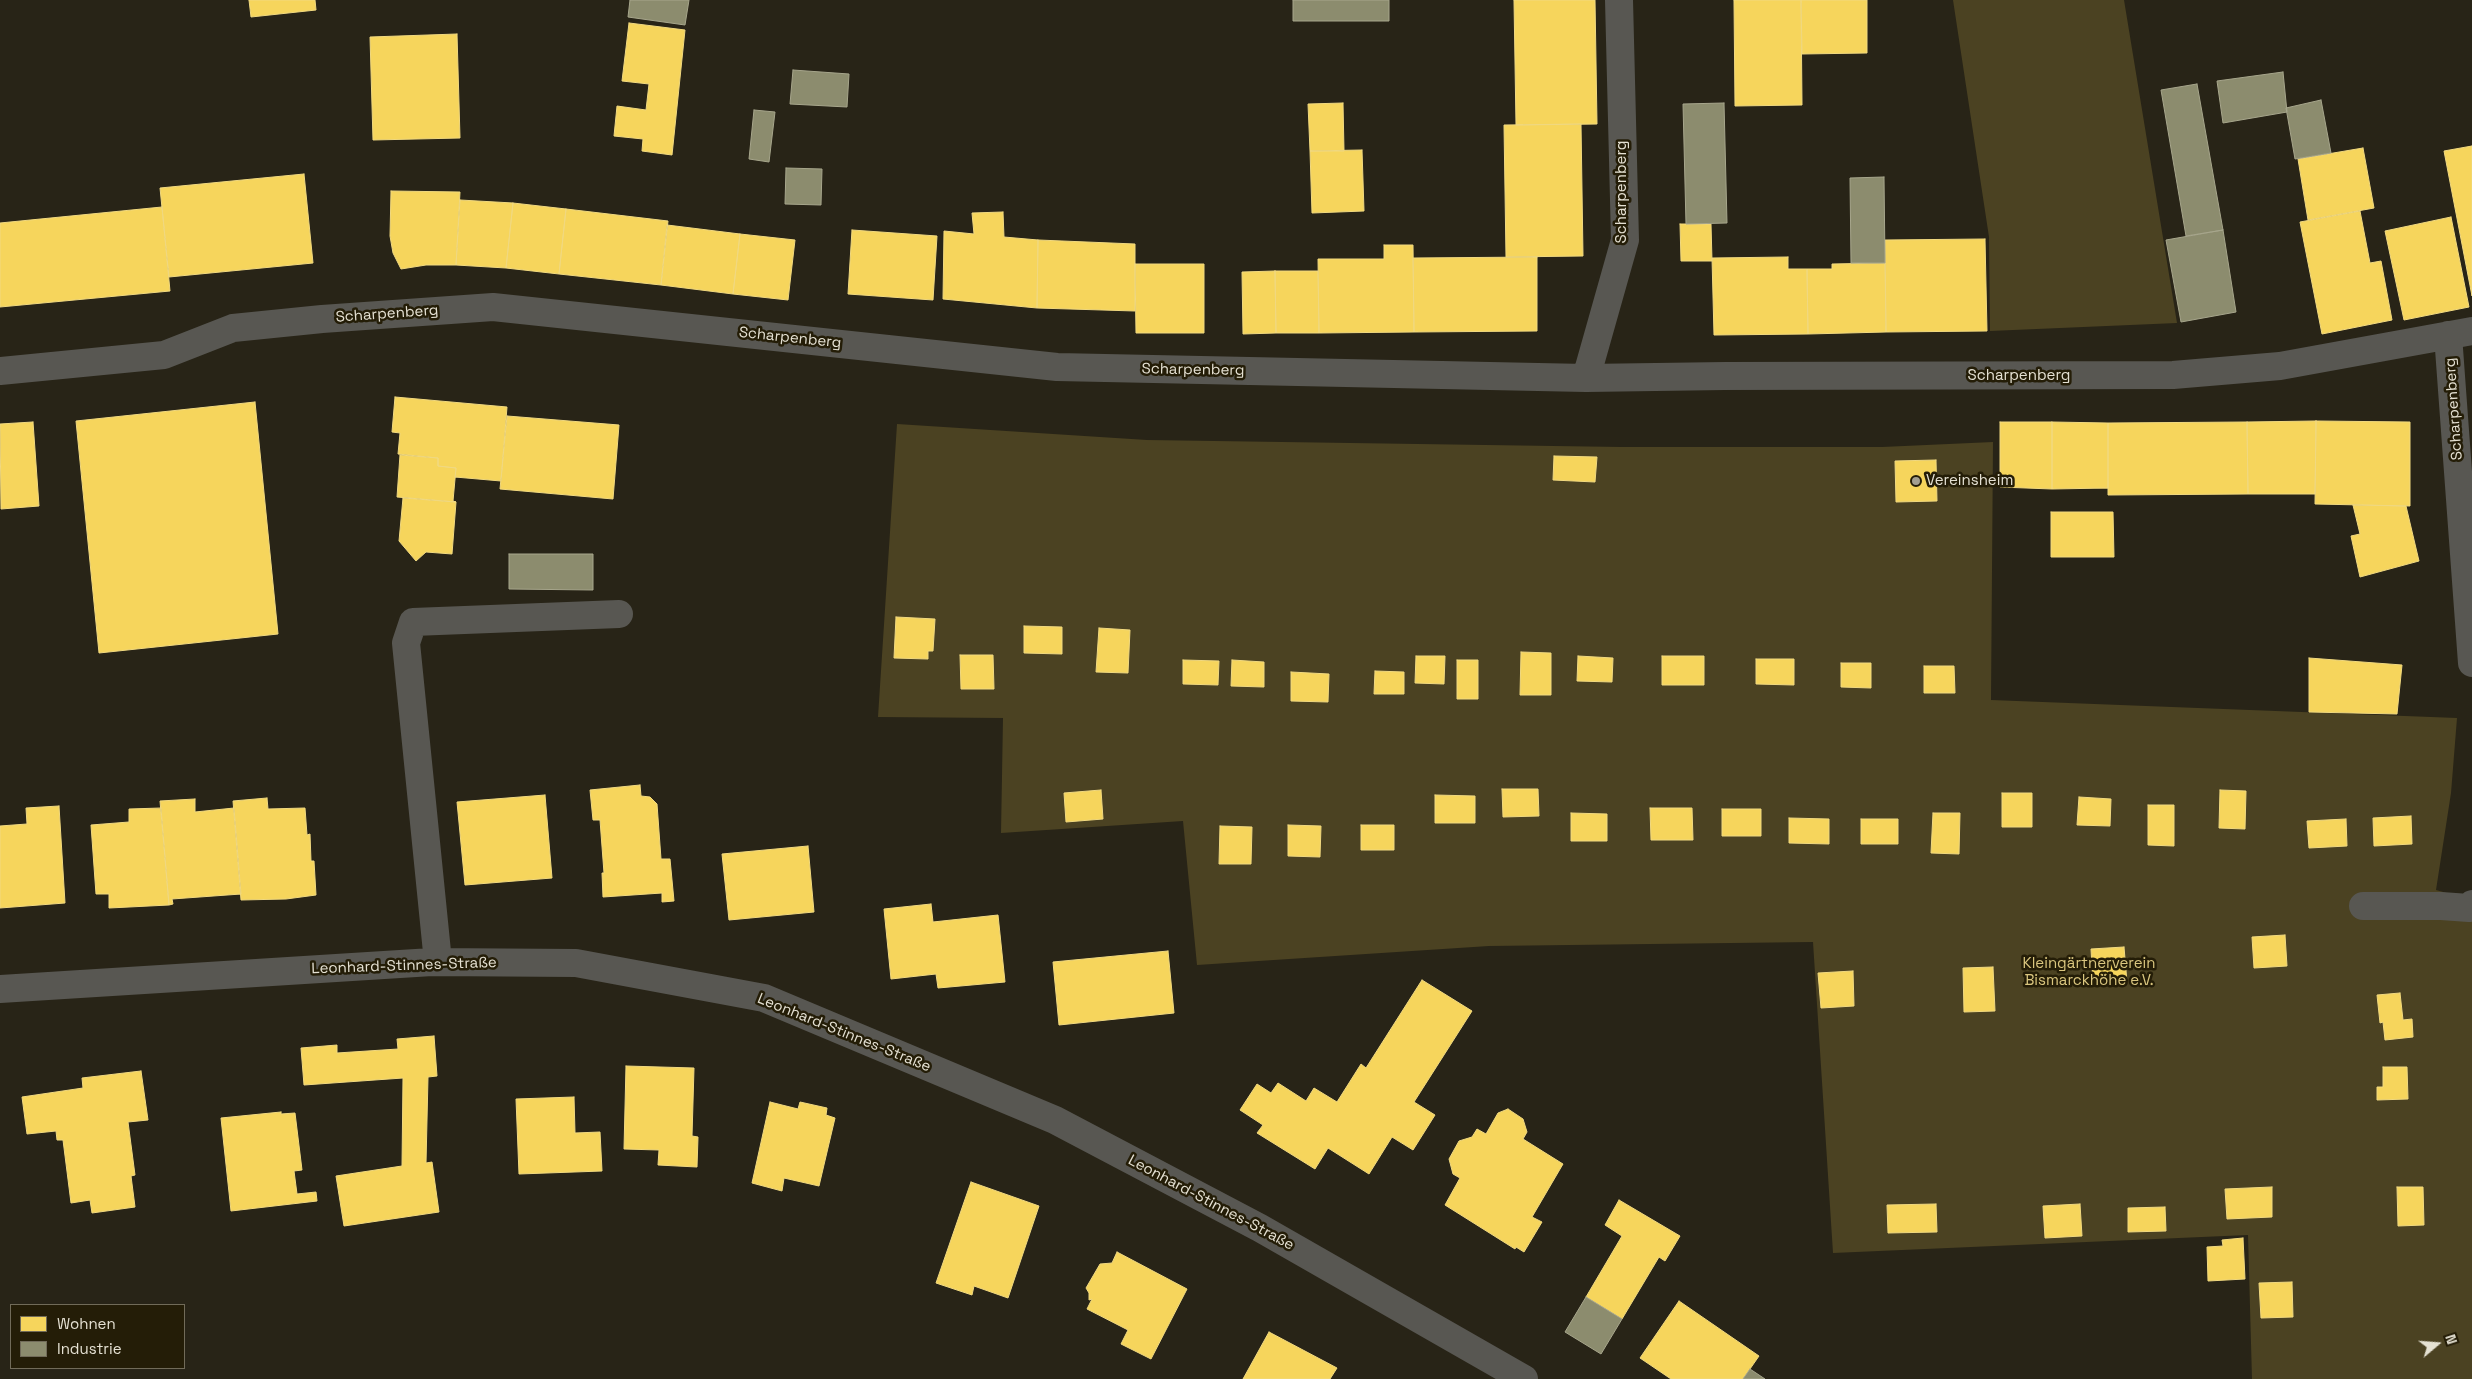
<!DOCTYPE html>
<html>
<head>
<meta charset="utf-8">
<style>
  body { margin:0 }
  #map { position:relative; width:2472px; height:1379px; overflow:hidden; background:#282417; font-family:"Space Grotesk",sans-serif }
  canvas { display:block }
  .legend { position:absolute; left:10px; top:1304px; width:175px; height:65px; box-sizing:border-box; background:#241d07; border:1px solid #716b59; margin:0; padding:6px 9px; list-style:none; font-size:15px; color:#e5e1d3 }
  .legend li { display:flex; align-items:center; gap:10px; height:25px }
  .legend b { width:25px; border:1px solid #716b59 }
  .north { position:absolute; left:2412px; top:1319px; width:50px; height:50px; -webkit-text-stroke:4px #241d07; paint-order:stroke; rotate:72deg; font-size:14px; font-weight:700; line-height:20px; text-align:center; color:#e5e1d3 }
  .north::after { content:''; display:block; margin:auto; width:18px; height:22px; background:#e5e1d3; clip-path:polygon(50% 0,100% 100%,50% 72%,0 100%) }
</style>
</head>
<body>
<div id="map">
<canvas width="2472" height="1379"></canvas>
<ul class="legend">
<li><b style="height:14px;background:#f6d55c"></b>Wohnen</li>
<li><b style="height:14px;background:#8c8c6e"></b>Industrie</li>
</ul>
<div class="north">N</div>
</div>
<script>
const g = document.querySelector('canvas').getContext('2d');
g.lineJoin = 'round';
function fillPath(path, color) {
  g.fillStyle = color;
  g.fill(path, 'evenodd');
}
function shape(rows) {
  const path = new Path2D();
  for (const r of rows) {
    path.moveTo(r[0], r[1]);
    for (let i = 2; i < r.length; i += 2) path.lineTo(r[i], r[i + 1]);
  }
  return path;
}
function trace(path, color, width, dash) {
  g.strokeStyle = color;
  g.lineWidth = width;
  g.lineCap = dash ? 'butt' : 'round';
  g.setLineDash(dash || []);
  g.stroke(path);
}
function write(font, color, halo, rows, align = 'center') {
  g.font = font + ' "Space Grotesk",sans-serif';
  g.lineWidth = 5;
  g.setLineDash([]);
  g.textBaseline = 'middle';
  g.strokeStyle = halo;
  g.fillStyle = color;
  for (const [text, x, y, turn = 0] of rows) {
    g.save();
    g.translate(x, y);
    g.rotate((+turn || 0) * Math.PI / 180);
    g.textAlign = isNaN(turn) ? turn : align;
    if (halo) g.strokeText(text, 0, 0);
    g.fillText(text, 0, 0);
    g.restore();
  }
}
const green = shape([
  [1953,0,2124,0,2177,323,1990,331,1989,237],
  [897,424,1147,440,1622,447,1882,447,1993,442,1991,700,2457,718,2451,793,2436,890,2472,900,2472,1379,2252,1379,2248,1235,1833,1253,1813,942,1489,946,1197,965,1183,821,1001,833,1003,718,878,717]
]);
const homes = shape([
  [249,0,315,0,316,10,251,17,249,0],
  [1514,0,1595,0,1597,124,1516,125,1514,0],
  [1734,0,1801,0,1802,105,1735,106,1734,0],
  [1801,0,1867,0,1867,53,1802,54,1801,0],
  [629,23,685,30,672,155,642,151,643,139,614,136,617,106,646,110,649,84,622,81,629,23],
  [457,34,460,138,373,140,370,37,457,34],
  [1343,103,1344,151,1310,151,1308,104,1343,103],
  [1581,124,1583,256,1506,257,1504,125,1581,124],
  [2472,146,2472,296,2444,151,2472,146],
  [2363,148,2374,208,2308,220,2298,159,2363,148],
  [1362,150,1364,211,1312,213,1310,151,1362,150],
  [304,174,313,263,169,277,160,188,304,174],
  [391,191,460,192,456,265,426,265,401,269,393,253,390,236,391,191],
  [460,200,513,203,506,268,456,265,460,200],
  [513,203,566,209,559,274,506,268,513,203],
  [162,207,170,291,0,307,0,223,162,207],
  [566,209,668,221,661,285,559,274,566,209],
  [2360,211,2370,263,2381,261,2392,320,2322,334,2300,222,2360,211],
  [1003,212,1004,237,1038,240,1037,308,943,299,944,231,974,234,972,213,1003,212],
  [2451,217,2469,307,2404,320,2385,231,2451,217],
  [1680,224,1711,224,1712,261,1681,261,1680,224],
  [667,225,740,234,733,294,661,285,667,225],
  [852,230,937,236,933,300,848,294,852,230],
  [740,234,795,240,788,300,733,294,740,234],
  [1985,239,1987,331,1886,332,1885,240,1985,239],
  [1038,240,1135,244,1135,311,1037,308,1038,240],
  [1384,245,1413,245,1414,332,1319,333,1318,259,1384,259,1384,245],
  [1537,257,1537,331,1414,332,1413,258,1537,257],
  [1788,257,1788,269,1807,269,1808,334,1714,335,1712,258,1788,257],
  [1885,263,1886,332,1808,334,1807,269,1832,269,1832,264,1885,263],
  [1135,264,1204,264,1204,333,1136,333,1135,264],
  [1275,271,1276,333,1243,334,1242,272,1275,271],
  [1275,271,1318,271,1319,333,1276,333,1275,271],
  [395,397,507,407,501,481,455,477,456,468,438,466,438,458,398,454,400,433,392,432,395,397],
  [255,402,278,634,99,653,76,421,255,402],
  [507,416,619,425,613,499,500,489,507,416],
  [2316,421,2315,494,2248,494,2247,422,2316,421],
  [2316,421,2410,422,2410,506,2315,504,2316,421],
  [33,422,39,506,1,509,0,424,33,422],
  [2000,422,2052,422,2052,489,2000,487,2000,422],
  [2052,422,2108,423,2108,488,2052,489,2052,422],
  [2247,422,2248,494,2108,495,2108,423,2247,422],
  [400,455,438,458,438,466,456,468,453,501,456,502,397,497,400,455],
  [1554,456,1597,457,1595,482,1553,480,1554,456],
  [1936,460,1937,501,1896,502,1895,461,1936,460],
  [403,498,456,502,452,554,426,552,416,561,399,541,403,498],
  [2353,505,2406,506,2419,561,2360,577,2351,536,2360,534,2353,505],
  [2051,512,2113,512,2114,557,2051,557,2051,512],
  [896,617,935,619,933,651,928,651,928,659,894,658,896,617],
  [1024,626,1062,627,1062,654,1024,653,1024,626],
  [1099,628,1130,630,1128,673,1096,672,1099,628],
  [1521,652,1551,653,1551,695,1520,695,1521,652],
  [960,655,993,655,994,689,961,689,960,655],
  [1416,656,1445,656,1444,684,1415,683,1416,656],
  [1578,656,1613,658,1612,682,1577,681,1578,656],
  [1662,656,1704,656,1704,685,1662,685,1662,656],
  [2309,658,2402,665,2397,714,2309,712,2309,658],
  [1756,659,1794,659,1794,685,1756,684,1756,659],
  [1183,660,1219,661,1218,685,1183,684,1183,660],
  [1232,660,1264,662,1264,687,1231,686,1232,660],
  [1457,660,1478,660,1478,699,1457,699,1457,660],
  [1841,663,1871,663,1871,688,1841,687,1841,663],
  [1924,666,1954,666,1955,693,1924,693,1924,666],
  [1375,671,1404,672,1404,694,1374,694,1375,671],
  [1291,672,1329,674,1328,702,1291,701,1291,672],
  [640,785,641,796,650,797,657,804,661,859,670,859,674,901,662,902,662,893,603,897,602,873,604,873,600,820,593,820,590,790,640,785],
  [1502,789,1538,789,1539,816,1503,817,1502,789],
  [1101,790,1103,819,1066,822,1064,793,1101,790],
  [2220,790,2246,791,2245,829,2219,828,2220,790],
  [2002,793,2032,793,2032,827,2002,827,2002,793],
  [545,795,552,878,465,885,457,802,545,795],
  [1435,795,1475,796,1475,823,1435,823,1435,795],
  [2079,797,2111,799,2110,826,2077,825,2079,797],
  [267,798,268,809,305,808,307,835,310,834,311,861,314,861,316,895,286,899,241,900,233,801,267,798],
  [195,799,195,812,234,808,241,894,172,899,173,904,169,905,160,801,195,799],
  [2148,805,2174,805,2174,846,2148,845,2148,805],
  [59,806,65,903,0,908,0,826,27,824,26,808,59,806],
  [161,808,169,905,109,908,109,894,96,894,91,825,129,822,129,809,161,808],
  [1650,808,1692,808,1693,840,1651,840,1650,808],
  [1722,809,1761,809,1761,836,1722,836,1722,809],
  [1571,813,1607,814,1607,841,1571,841,1571,813],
  [1933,813,1960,813,1959,854,1931,853,1933,813],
  [2411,816,2412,844,2374,846,2373,818,2411,816],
  [1789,818,1829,819,1829,844,1789,843,1789,818],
  [1861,819,1898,819,1898,844,1861,844,1861,819],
  [2346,819,2347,846,2309,848,2307,821,2346,819],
  [1288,825,1321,826,1320,857,1288,856,1288,825],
  [1361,825,1394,825,1394,850,1361,850,1361,825],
  [1220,826,1252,827,1251,864,1219,864,1220,826],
  [808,846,814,912,729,920,722,854,808,846],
  [931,904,933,922,998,915,1005,982,938,988,936,974,891,979,884,909,931,904],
  [2285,935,2287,966,2254,968,2252,937,2285,935],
  [2124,947,2127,982,2093,984,2091,949,2124,947],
  [1168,951,1174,1013,1059,1025,1053,962,1168,951],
  [1993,967,1995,1011,1964,1012,1963,968,1993,967],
  [1853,971,1854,1006,1821,1008,1818,973,1853,971],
  [1422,980,1472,1011,1414,1102,1435,1115,1413,1150,1392,1137,1369,1174,1328,1148,1315,1169,1257,1133,1263,1125,1240,1110,1257,1084,1271,1093,1278,1083,1306,1101,1314,1088,1337,1102,1361,1064,1366,1068,1422,980],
  [2400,993,2403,1020,2412,1019,2413,1037,2385,1040,2383,1022,2380,1023,2377,995,2400,993],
  [434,1036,437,1076,428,1077,426,1163,432,1162,439,1212,344,1226,336,1176,402,1166,403,1078,304,1085,301,1048,337,1045,337,1053,398,1049,397,1039,434,1036],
  [626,1066,694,1068,692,1136,698,1137,697,1167,658,1165,659,1150,624,1149,626,1066],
  [2383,1067,2407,1067,2408,1099,2377,1100,2377,1087,2383,1087,2383,1067],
  [141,1071,148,1120,128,1122,135,1175,131,1176,135,1207,92,1213,90,1200,71,1203,63,1140,57,1140,56,1131,27,1134,22,1097,83,1088,82,1078,141,1071],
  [574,1097,575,1133,600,1132,602,1171,519,1174,516,1099,574,1097],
  [770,1102,798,1109,800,1102,827,1108,826,1115,835,1118,819,1186,784,1178,782,1191,752,1183,770,1102],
  [1508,1109,1523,1119,1527,1132,1523,1139,1563,1164,1532,1217,1542,1222,1524,1252,1516,1247,1515,1249,1445,1205,1460,1178,1453,1174,1449,1159,1459,1141,1472,1137,1477,1129,1486,1134,1498,1113,1508,1109],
  [281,1112,281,1114,295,1113,302,1170,294,1171,297,1194,316,1192,317,1201,231,1211,221,1118,281,1112],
  [971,1182,1039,1206,1008,1298,974,1286,972,1295,936,1283,971,1182],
  [2272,1187,2272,1217,2227,1219,2225,1189,2272,1187],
  [2397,1187,2423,1187,2424,1225,2398,1226,2397,1187],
  [1619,1200,1680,1236,1665,1261,1659,1257,1622,1319,1586,1297,1622,1236,1605,1225,1619,1200],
  [1936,1204,1937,1232,1888,1233,1887,1205,1936,1204],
  [2080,1204,2082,1236,2045,1238,2043,1206,2080,1204],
  [2165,1207,2166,1231,2128,1232,2128,1208,2165,1207],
  [2243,1238,2245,1279,2208,1281,2207,1247,2223,1246,2222,1240,2243,1238],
  [1117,1252,1187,1289,1151,1359,1121,1344,1128,1330,1087,1309,1092,1299,1089,1300,1089,1293,1086,1288,1100,1264,1112,1263,1117,1252],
  [2292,1282,2293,1317,2261,1318,2259,1283,2292,1282],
  [1679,1301,1759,1356,1743,1379,1671,1379,1640,1358,1679,1301],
  [1269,1332,1337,1368,1330,1379,1243,1379,1269,1332]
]);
const industry = shape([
  [630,0,689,0,685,25,628,17,630,0],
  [1293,0,1389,0,1389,21,1293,21,1293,0],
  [793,70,849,74,847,107,790,104,793,70],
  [2283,72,2287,112,2223,123,2217,81,2283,72],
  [2197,84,2223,230,2186,236,2161,90,2197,84],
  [2321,100,2331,153,2295,159,2286,108,2321,100],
  [1724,103,1727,223,1686,224,1683,104,1724,103],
  [754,110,775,112,769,162,749,159,754,110],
  [786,168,822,169,821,205,785,204,786,168],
  [1884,177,1885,263,1851,263,1850,178,1884,177],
  [2223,230,2236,312,2181,322,2166,240,2223,230],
  [509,554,593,554,593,590,509,589,509,554],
  [1586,1297,1622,1319,1601,1354,1565,1332,1586,1297],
  [1750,1369,1765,1379,1743,1379,1750,1369]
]);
const minor = shape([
  [2448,335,2472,663],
  [0,371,164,355,233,328,322,319,493,307,1057,367,1586,378,1725,376,2173,375,2280,366,2472,331],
  [1586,378,1625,240,1619,0],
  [2363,906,2441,906,2469,908,2472,904],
  [438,962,406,643,413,622,619,614],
  [0,989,432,962,576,963,764,998,1055,1120,1260,1228,1524,1379]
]);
const markers = [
  [1916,481,5,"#a39f91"]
];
const streetNames = [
  ["Scharpenberg",1622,192,-90],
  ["Scharpenberg",387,314,-4],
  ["Scharpenberg",790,338,6],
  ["Scharpenberg",1193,370,1],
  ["Scharpenberg",2019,376],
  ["Scharpenberg",2454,409,-94],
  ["Leonhard-Stinnes-Straße",404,966,-2],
  ["Leonhard-Stinnes-Straße",844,1033,22],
  ["Leonhard-Stinnes-Straße",1211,1203,28]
];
const poiNames = [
  ["Vereinsheim",1926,481]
];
const parkNames = [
  ["Kleingärtnerverein",2089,964],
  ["Bismarckhöhe e.V.",2089,981]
];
fillPath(green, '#4b4222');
fillPath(homes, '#f6d55c');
trace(homes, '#f1d980', 1);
fillPath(industry, '#8c8c6e');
trace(industry, '#a7a68c', 1);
trace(minor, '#585752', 28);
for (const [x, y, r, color] of markers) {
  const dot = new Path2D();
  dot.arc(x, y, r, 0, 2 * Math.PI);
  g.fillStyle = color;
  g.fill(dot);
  trace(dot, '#241d07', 2);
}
write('15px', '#e5e1d3', '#241d07', streetNames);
write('15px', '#e5e1d3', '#241d07', poiNames, 'left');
write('15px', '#dac67f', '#241d07', parkNames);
</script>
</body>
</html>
